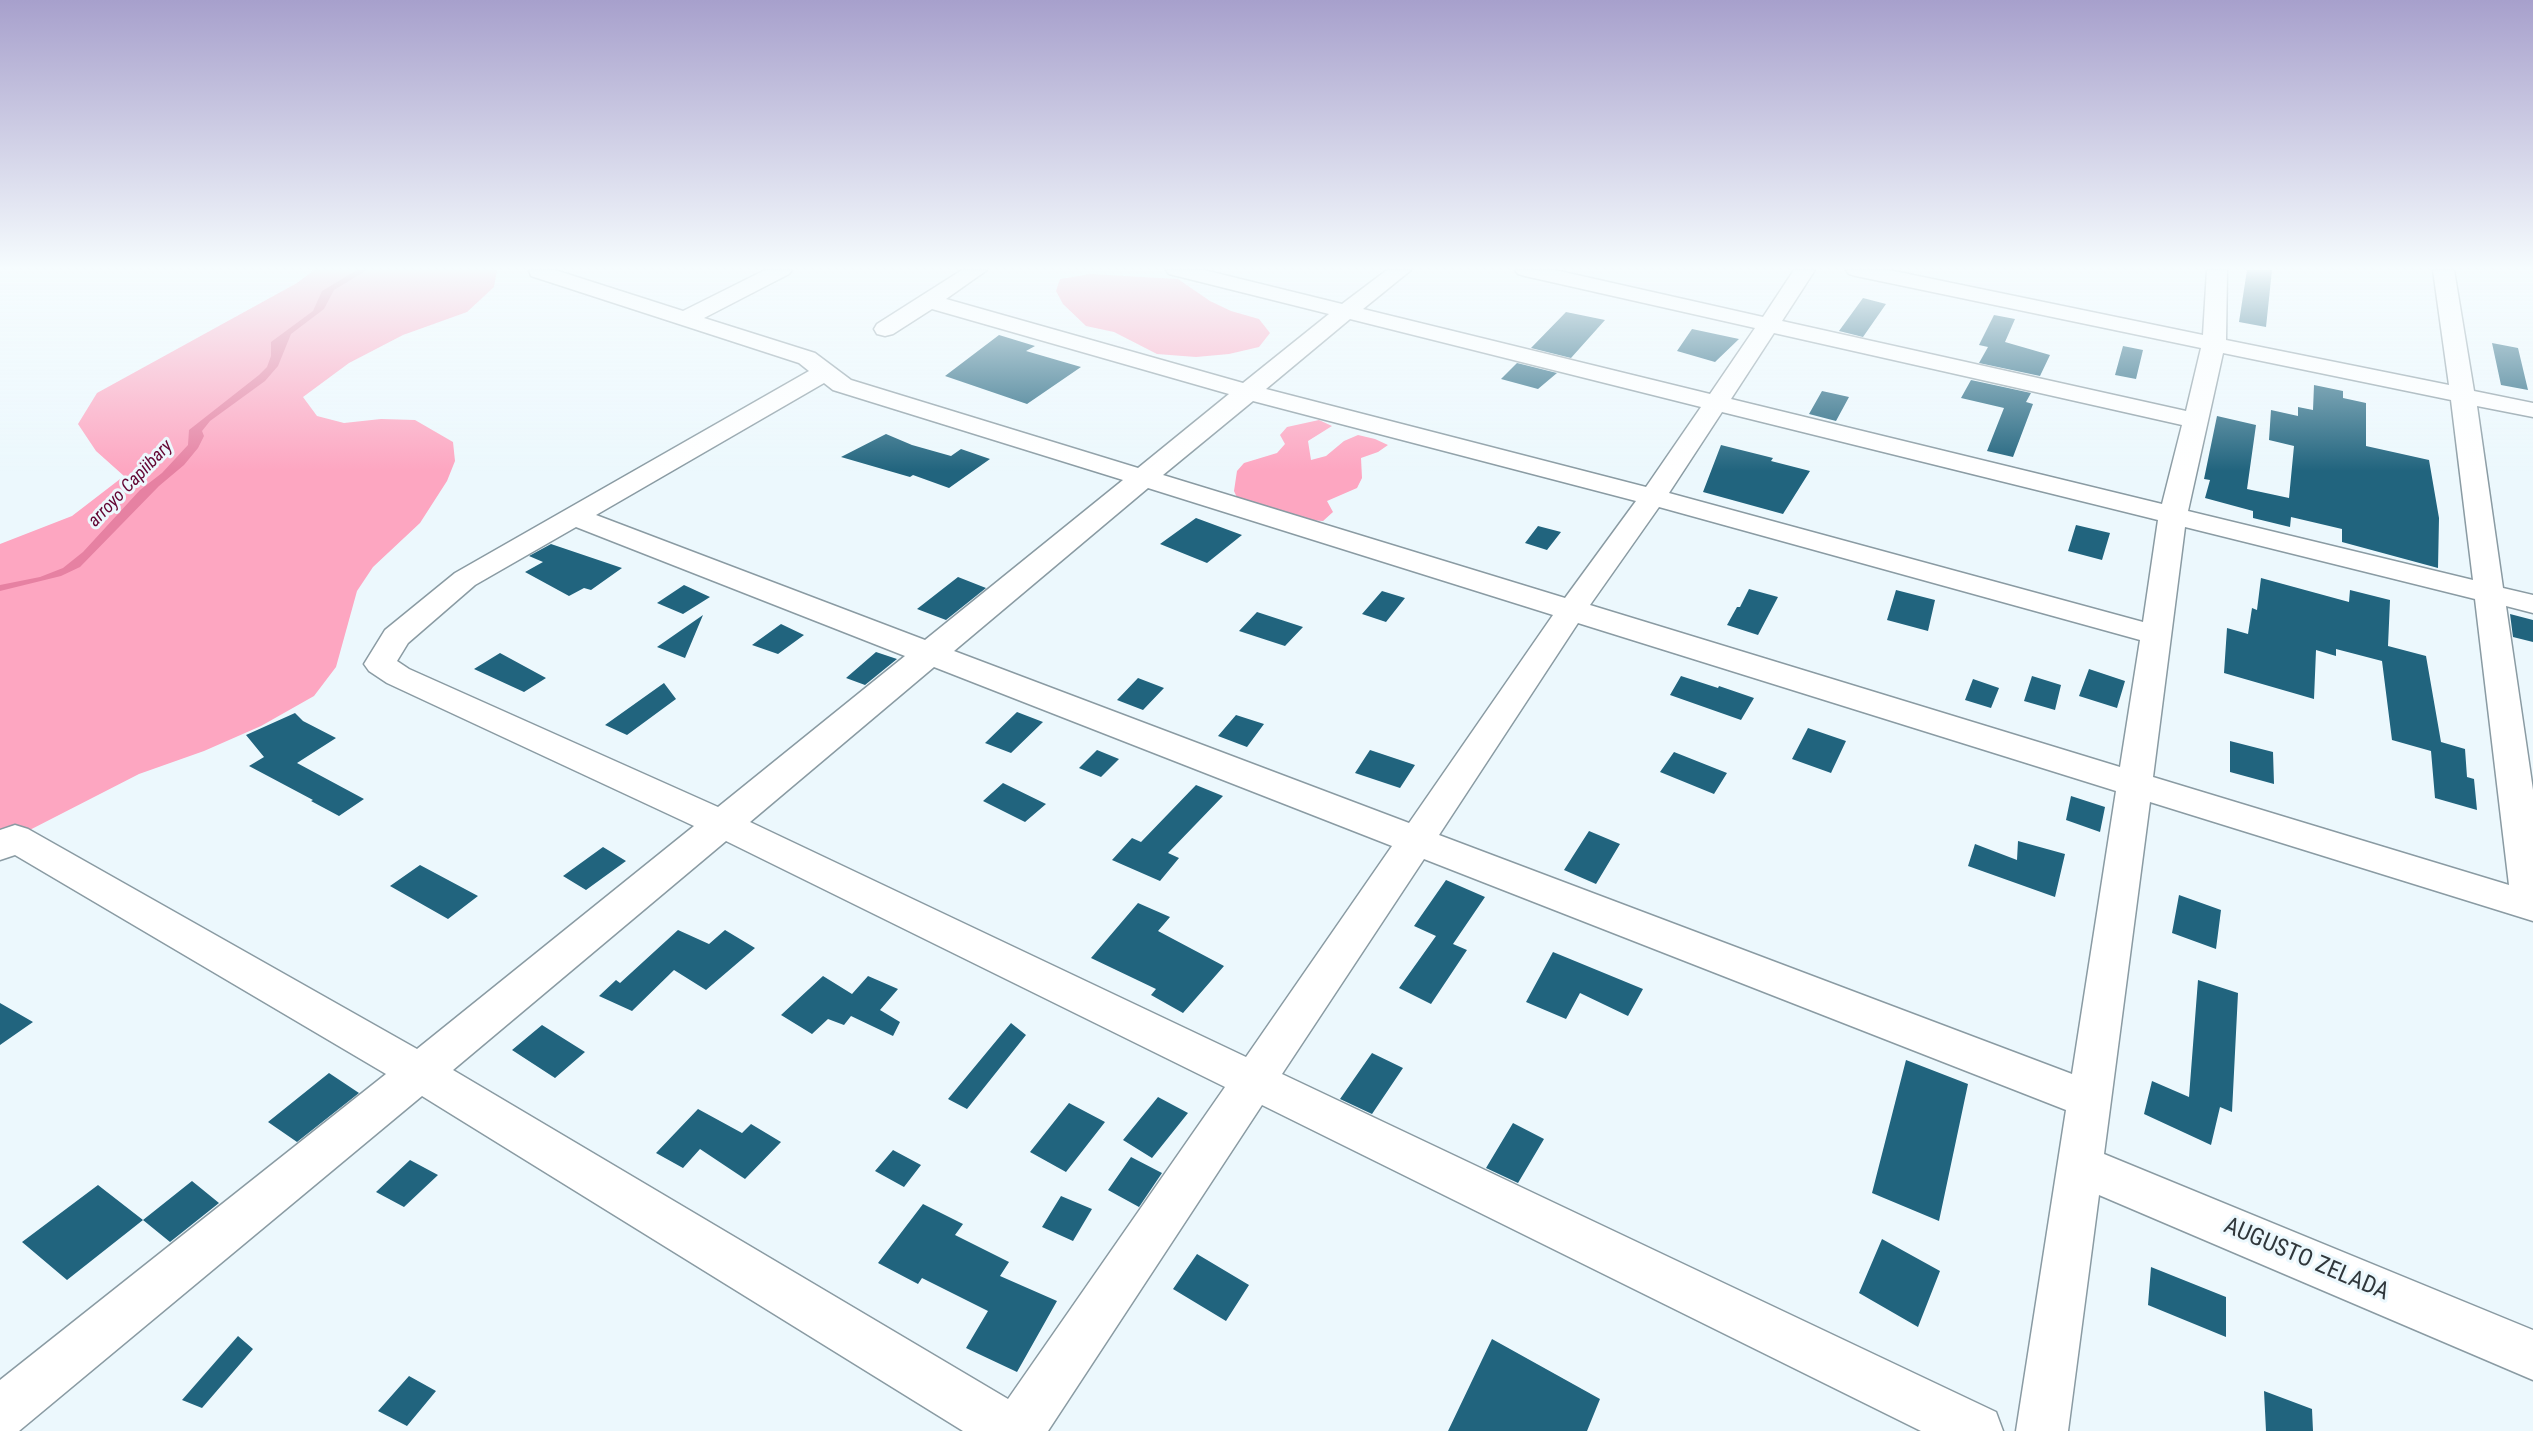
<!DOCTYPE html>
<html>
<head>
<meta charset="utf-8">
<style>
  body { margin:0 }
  canvas { display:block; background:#ecf8fd }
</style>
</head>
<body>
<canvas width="2533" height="1431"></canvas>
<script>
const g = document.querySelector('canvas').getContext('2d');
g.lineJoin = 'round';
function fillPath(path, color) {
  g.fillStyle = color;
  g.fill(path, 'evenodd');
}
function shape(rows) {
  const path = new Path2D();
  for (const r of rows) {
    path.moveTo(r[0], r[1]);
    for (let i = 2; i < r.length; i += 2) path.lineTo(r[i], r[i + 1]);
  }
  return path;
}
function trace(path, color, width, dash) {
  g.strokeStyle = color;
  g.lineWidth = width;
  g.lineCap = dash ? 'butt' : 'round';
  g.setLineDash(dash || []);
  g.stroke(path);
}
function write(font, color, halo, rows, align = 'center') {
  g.font = font + ' "Roboto Condensed",sans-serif';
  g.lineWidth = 6;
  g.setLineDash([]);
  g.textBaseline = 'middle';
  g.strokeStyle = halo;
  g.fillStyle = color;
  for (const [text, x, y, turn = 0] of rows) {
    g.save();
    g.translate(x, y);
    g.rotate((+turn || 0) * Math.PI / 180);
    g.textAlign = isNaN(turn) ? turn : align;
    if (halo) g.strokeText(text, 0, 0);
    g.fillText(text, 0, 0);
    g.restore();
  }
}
const green = shape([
  [314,270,497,270,494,287,467,312,403,335,349,363,303,397,317,416,344,423,381,419,415,420,453,442,455,461,447,481,420,523,373,567,357,591,336,667,314,696,261,726,204,751,139,774,18,836,0,840,0,544,72,516,124,476,96,451,78,424,97,393,297,283],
  [1090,274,1178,279,1210,301,1231,311,1259,319,1270,333,1259,347,1229,354,1196,357,1157,354,1114,332,1086,326,1063,304,1056,291,1060,279],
  [1319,420,1332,426,1308,441,1311,460,1326,456,1344,441,1358,435,1375,439,1388,445,1378,452,1361,458,1362,478,1357,488,1327,501,1333,512,1323,521,1282,518,1239,502,1234,491,1237,471,1244,463,1277,453,1285,444,1280,435,1287,427]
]);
const water = shape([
  [357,270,367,270,334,290,324,309,291,334,278,366,265,381,210,421,202,431,204,436,198,448,184,465,159,486,80,567,61,576,0,591,0,585,40,577,63,568,83,552,140,490,162,473,188,445,189,430,259,375,267,367,271,356,271,342,313,311,322,291]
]);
const building = shape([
  [2247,270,2272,270,2266,327,2239,322],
  [1863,298,1886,304,1863,337,1839,331],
  [1566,312,1605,320,1571,358,1531,348],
  [1994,315,2015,319,2005,342,2050,355,2040,376,1979,363,1988,347,1979,345],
  [1692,329,1739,339,1715,362,1677,351],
  [999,335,1035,346,1026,351,1081,367,1027,404,945,376],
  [2492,343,2518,348,2528,390,2501,385],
  [2123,346,2143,350,2136,379,2115,375],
  [1517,363,1557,373,1538,389,1501,379],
  [1971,380,2031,393,2026,402,2033,404,2013,457,1987,451,2004,408,1961,398],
  [2314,385,2343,391,2343,398,2366,403,2366,446,2429,460,2439,518,2438,568,2342,542,2342,529,2291,517,2290,527,2253,518,2253,511,2205,498,2210,480,2204,479,2217,416,2256,425,2247,489,2289,498,2294,446,2269,440,2271,410,2298,416,2298,407,2313,410],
  [1822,391,1849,397,1836,421,1809,414],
  [886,434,912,445,951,456,961,449,990,459,949,488,913,475,910,477,841,457],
  [1721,445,1773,458,1771,461,1810,471,1783,514,1703,492],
  [1196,518,1242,535,1207,563,1160,544],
  [2076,525,2110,533,2102,560,2068,551],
  [1538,526,1561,532,1547,550,1525,543],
  [551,544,622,568,591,590,584,588,569,596,525,572,543,562,529,556],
  [958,577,986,588,946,620,917,609],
  [2261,578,2349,602,2350,590,2390,600,2388,646,2426,656,2441,742,2465,749,2467,777,2474,779,2477,810,2435,798,2431,751,2392,740,2382,661,2336,649,2336,656,2316,650,2314,699,2224,673,2227,628,2248,634,2252,608,2257,610],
  [684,585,710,597,683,614,657,603],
  [1749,589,1778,597,1758,635,1727,625,1737,607,1740,607],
  [1896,590,1935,600,1928,631,1887,620],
  [1382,591,1405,598,1386,622,1362,614],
  [1257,612,1303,627,1285,646,1239,631],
  [2510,614,2533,620,2533,642,2513,637],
  [703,615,685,658,657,647],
  [781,624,804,635,778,654,752,645],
  [876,652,897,659,865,685,846,678],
  [500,653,546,678,524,692,474,669],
  [2089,669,2125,681,2117,708,2079,696],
  [1681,676,1718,688,1719,686,1754,698,1741,720,1670,695],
  [2032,676,2061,685,2055,710,2024,701],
  [1138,678,1164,688,1143,710,1117,700],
  [1973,679,1999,688,1991,708,1965,700],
  [664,683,676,699,627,735,605,725],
  [1017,712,1043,722,1011,753,985,743],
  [295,713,303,721,336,738,297,763,364,799,339,816,311,801,313,800,249,766,264,757,246,735],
  [1236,715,1264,724,1247,747,1218,736],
  [1808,728,1846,741,1831,773,1792,759],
  [2230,741,2273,752,2274,784,2230,772],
  [1097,750,1119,759,1101,777,1079,768],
  [1370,750,1415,765,1400,788,1355,773],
  [1674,752,1727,773,1714,794,1660,772],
  [1003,783,1046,804,1025,822,983,801],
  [1196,785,1223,796,1168,853,1179,858,1160,881,1112,860,1132,838,1141,842],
  [2071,796,2105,807,2100,832,2066,820],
  [1589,831,1620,844,1596,884,1564,870],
  [2018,841,2065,854,2055,897,1968,866,1975,844,2017,860],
  [603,847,626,861,586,890,563,876],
  [420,865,478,896,448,919,390,886],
  [1446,880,1485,897,1453,944,1467,950,1431,1004,1399,988,1436,936,1414,926],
  [2179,895,2221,910,2216,949,2172,933],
  [1138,903,1170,917,1158,931,1224,966,1183,1013,1151,995,1156,989,1091,958],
  [678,930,709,944,725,930,755,948,706,990,674,970,632,1011,599,996,616,980,620,983],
  [1553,952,1643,989,1628,1016,1580,993,1566,1019,1526,1002],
  [823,976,852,994,868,976,898,989,880,1010,900,1022,893,1036,851,1016,844,1025,828,1019,812,1034,781,1015],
  [2198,980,2238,993,2232,1112,2220,1107,2211,1145,2144,1114,2152,1081,2189,1097],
  [0,1003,33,1022,0,1045],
  [1011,1023,1026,1035,967,1109,948,1099],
  [542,1025,585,1052,555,1078,512,1050],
  [1372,1053,1403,1068,1372,1114,1340,1099],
  [1906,1060,1968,1084,1939,1221,1872,1193],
  [329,1073,359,1093,297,1142,268,1122],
  [1158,1097,1188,1113,1152,1158,1123,1140],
  [1069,1103,1105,1122,1066,1172,1030,1152],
  [698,1109,742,1133,751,1124,781,1142,745,1179,700,1149,683,1168,656,1153],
  [1513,1123,1544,1139,1518,1183,1486,1168],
  [893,1150,921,1165,904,1187,875,1171],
  [1131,1157,1162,1173,1139,1207,1108,1190],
  [410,1160,438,1175,404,1207,376,1192],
  [192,1181,219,1203,170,1242,143,1220],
  [98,1185,143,1220,67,1280,22,1242],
  [1061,1196,1092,1209,1073,1241,1042,1227],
  [923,1204,963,1224,955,1235,1009,1262,1000,1276,1057,1301,1017,1372,966,1348,988,1311,922,1278,918,1284,878,1263],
  [1882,1239,1940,1271,1918,1327,1859,1293],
  [1197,1254,1249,1285,1226,1321,1173,1289],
  [2151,1267,2226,1297,2226,1337,2148,1305],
  [238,1336,253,1349,202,1408,182,1400],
  [1492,1339,1600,1399,1587,1431,1448,1431],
  [409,1376,436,1391,407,1426,378,1411],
  [2264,1391,2312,1409,2313,1431,2266,1431]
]);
const minor = shape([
  [529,270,555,270,683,311,765,270,792,270,789,274,704,318,815,353,851,380,1138,468,1229,394,932,309,893,334,885,336,877,334,874,329,877,324,962,270,987,270,946,299,1243,383,1329,314,1169,274,1166,270,1204,270,1342,304,1387,270,1411,270,1363,309,1710,394,1755,328,1525,276,1518,274,1515,270,1555,270,1763,317,1794,270,1815,270,1782,321,2186,411,2201,348,1856,276,1849,274,1846,270,1889,270,2203,335,2207,270,2227,270,2226,340,2449,385,2433,270,2454,270,2474,391,2533,403,2533,417,2477,406,2503,588,2533,595,2533,613,2506,606,2533,790,2533,921,2150,802,2104,1154,2533,1330,2533,1380,2099,1195,2068,1431,2016,1431,2066,1110,1424,859,1282,1074,1996,1412,2003,1431,1921,1431,1262,1105,1048,1431,963,1431,422,1096,19,1431,0,1431,0,1380,386,1074,15,855,0,860,0,830,15,825,28,829,417,1049,694,826,387,683,369,671,364,664,385,630,455,573,809,371,799,363,531,276,529,270],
  [1350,319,1701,407,1646,487,1266,389,1350,319],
  [1774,333,2182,425,2162,504,1731,399,1774,333],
  [2223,353,2451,400,2473,580,2188,511,2223,353],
  [824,383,833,390,1123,480,925,640,596,515,824,383],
  [1253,401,1636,501,1565,598,1163,475,1253,401],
  [1722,412,2158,520,2143,622,1669,493,1722,412],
  [1148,488,1553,615,1409,823,954,651,1148,488],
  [1659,507,2140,640,2120,767,1590,605,1659,507],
  [576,527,905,656,718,807,409,669,397,661,408,643,475,585,576,527],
  [2185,527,2475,599,2509,885,2153,777,2185,527],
  [1578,623,2116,791,2072,1074,1439,835,1578,623],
  [934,667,1392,846,1246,1057,750,822,934,667],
  [726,841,1225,1087,1008,1399,453,1070,726,841]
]);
const farWaternames = [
  ["arroyo Capiibary",131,484,-46]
];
const nearStreetnames = [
  ["AUGUSTO ZELADA",2306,1260,23]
];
fillPath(green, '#fda6c1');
fillPath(water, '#e681a2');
fillPath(building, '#21647e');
trace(minor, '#8a9ba3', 3);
fillPath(minor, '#fff');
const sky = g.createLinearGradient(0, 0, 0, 471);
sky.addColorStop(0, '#a7a0cc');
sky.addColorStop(0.57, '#f6fcfe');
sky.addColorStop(1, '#f6fcfe00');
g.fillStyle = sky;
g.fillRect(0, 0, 2533, 471);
write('italic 18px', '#630633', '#ecf8fd', farWaternames);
write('24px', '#30373b', '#ecf8fd', nearStreetnames);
</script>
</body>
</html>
